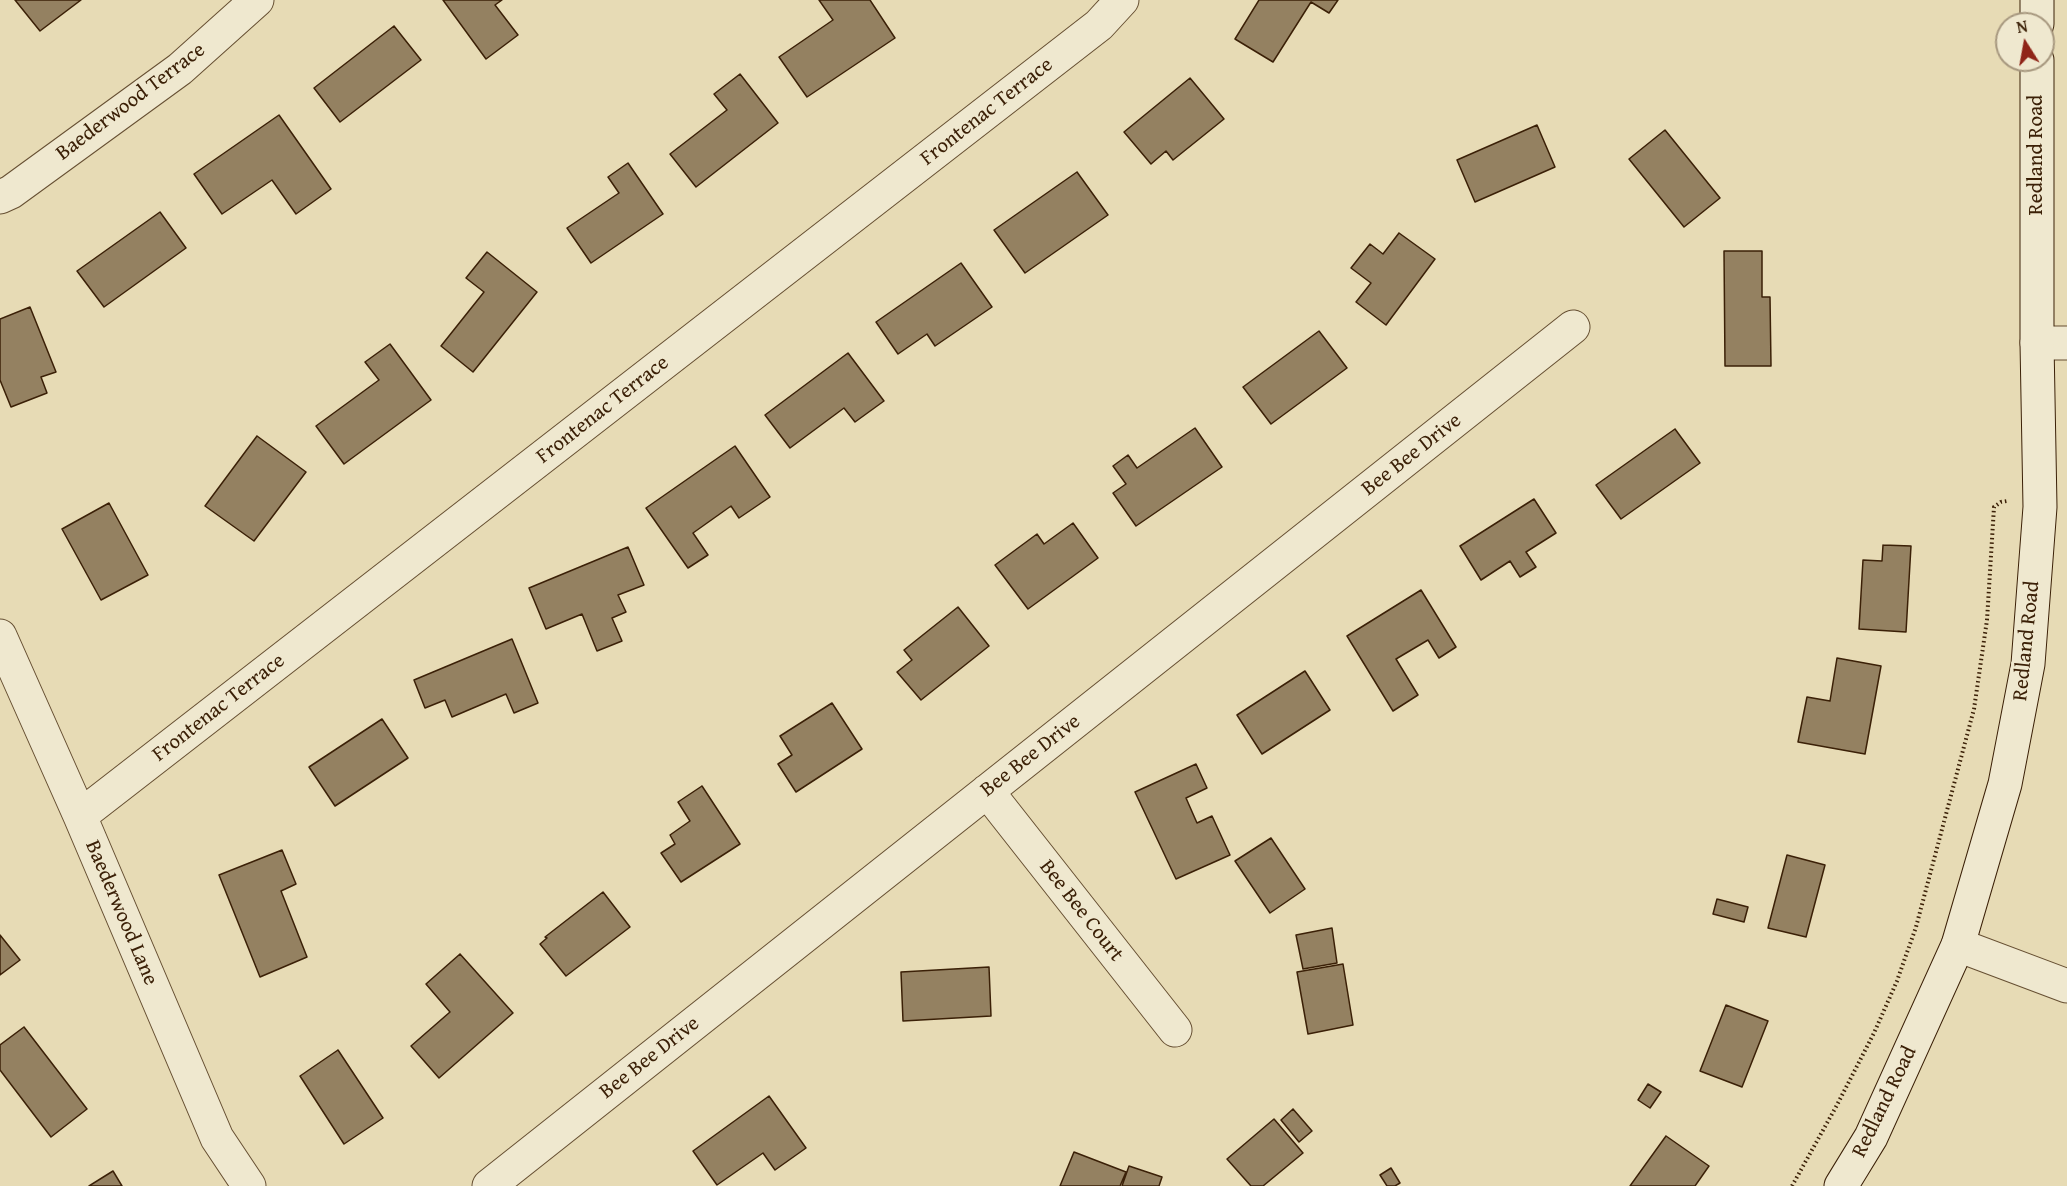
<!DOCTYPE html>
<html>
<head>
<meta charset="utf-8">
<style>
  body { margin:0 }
  #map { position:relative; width:2067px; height:1186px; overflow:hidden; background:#e7dbb5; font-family:"Gentium Book Plus",serif }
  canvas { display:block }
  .north { position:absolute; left:1995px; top:12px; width:60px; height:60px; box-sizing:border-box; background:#efe8cf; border:2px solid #a7987f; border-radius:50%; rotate:349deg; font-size:16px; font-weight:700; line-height:24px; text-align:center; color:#3b2007 }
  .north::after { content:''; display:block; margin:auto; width:21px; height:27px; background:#8f2418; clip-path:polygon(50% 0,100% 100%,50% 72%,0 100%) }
</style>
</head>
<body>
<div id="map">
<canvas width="2067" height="1186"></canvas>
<div class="north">N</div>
</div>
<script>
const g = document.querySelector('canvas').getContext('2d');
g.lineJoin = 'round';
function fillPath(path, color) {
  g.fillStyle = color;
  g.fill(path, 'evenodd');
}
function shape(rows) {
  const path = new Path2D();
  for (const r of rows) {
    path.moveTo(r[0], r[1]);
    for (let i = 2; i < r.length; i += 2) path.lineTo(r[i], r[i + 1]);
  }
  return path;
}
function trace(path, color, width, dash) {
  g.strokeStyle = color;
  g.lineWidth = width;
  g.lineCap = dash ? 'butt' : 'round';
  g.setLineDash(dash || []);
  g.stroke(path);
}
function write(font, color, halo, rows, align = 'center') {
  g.font = font + ' "Gentium Book Plus",serif';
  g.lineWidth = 6;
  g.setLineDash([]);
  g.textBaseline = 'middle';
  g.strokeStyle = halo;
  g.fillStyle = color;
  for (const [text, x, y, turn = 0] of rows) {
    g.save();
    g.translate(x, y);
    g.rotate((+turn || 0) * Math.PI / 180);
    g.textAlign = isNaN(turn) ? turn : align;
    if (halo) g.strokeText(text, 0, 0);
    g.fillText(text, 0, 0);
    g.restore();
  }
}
const building = shape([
  [15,0,81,0,40,31,15,0],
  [443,0,502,0,495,5,518,35,486,59,443,0],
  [819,0,870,0,895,38,807,97,779,57,833,20,819,0],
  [1259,0,1338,0,1329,13,1311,2,1273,62,1235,39,1259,0],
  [394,26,421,60,340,122,314,88,394,26],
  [740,74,778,123,696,187,670,154,727,110,714,94,740,74],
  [1190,78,1224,119,1173,160,1166,151,1151,164,1124,132,1190,78],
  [279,115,331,189,296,214,272,180,222,214,194,174,279,115],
  [1537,125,1555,167,1475,202,1457,160,1537,125],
  [1665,130,1720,198,1684,227,1629,159,1665,130],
  [628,163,663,214,591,263,567,228,619,193,608,177,628,163],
  [1077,172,1108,215,1025,273,994,230,1077,172],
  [160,212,186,248,104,307,77,271,160,212],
  [1399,233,1435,259,1386,325,1356,302,1371,283,1351,268,1370,244,1383,254,1399,233],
  [1724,251,1762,251,1762,297,1770,297,1771,366,1725,366,1724,251],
  [487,252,537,292,473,372,441,346,484,292,466,278,487,252],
  [961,263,992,307,935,346,927,334,898,354,876,322,961,263],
  [30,307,56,372,41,377,47,393,11,407,0,380,0,319,30,307],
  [1319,331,1347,368,1271,424,1243,387,1319,331],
  [390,344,431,400,344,464,316,426,379,380,365,362,390,344],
  [848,353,884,401,855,422,844,408,790,448,765,415,848,353],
  [1195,428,1222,467,1136,526,1113,493,1126,484,1113,466,1128,455,1137,468,1195,428],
  [1675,429,1700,463,1621,519,1596,485,1675,429],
  [257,436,306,472,254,541,205,506,257,436],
  [735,446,770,497,739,518,731,506,693,533,708,555,688,568,646,508,735,446],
  [1534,499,1556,533,1526,552,1536,567,1520,577,1510,561,1481,580,1460,546,1534,499],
  [109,503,148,575,101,600,62,529,109,503],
  [1073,523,1098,558,1028,609,995,565,1037,534,1044,544,1073,523],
  [1883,545,1911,546,1906,632,1859,629,1863,560,1882,561,1883,545],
  [628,547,644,585,618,595,626,612,612,618,622,641,597,651,582,614,546,629,529,588,628,547],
  [1421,590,1456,647,1439,658,1428,640,1396,659,1418,695,1393,711,1347,636,1421,590],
  [958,607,989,646,921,700,897,672,912,660,904,650,958,607],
  [512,639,538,703,514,713,506,694,452,717,445,700,425,708,414,680,512,639],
  [1837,658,1881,666,1865,754,1798,742,1807,697,1830,701,1837,658],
  [1305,671,1330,710,1262,754,1237,715,1305,671],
  [832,703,862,749,796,792,778,764,792,755,780,736,832,703],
  [382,719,408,758,335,806,309,767,382,719],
  [1196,764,1207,788,1186,798,1197,823,1212,816,1230,855,1176,879,1135,792,1196,764],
  [702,786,740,844,681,882,661,853,675,844,670,835,690,821,678,802,702,786],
  [1271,838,1305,889,1270,913,1235,861,1271,838],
  [282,850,296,884,281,891,307,957,260,977,219,875,282,850],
  [1787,855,1825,865,1806,937,1768,928,1787,855],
  [603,892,630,927,566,976,540,944,547,938,545,937,603,892],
  [1717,899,1748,907,1744,922,1713,914,1717,899],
  [1332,928,1337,963,1303,969,1296,935,1332,928],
  [0,935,20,960,0,975,0,935],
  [460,954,513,1013,439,1078,411,1046,450,1012,426,984,460,954],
  [1343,964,1353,1025,1308,1034,1297,972,1343,964],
  [989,967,991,1016,903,1021,901,972,989,967],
  [1726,1005,1768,1021,1742,1087,1700,1071,1726,1005],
  [24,1027,87,1109,51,1137,0,1070,0,1045,24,1027],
  [338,1050,383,1118,344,1144,300,1076,338,1050],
  [1648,1084,1661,1092,1650,1108,1638,1100,1648,1084],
  [769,1096,806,1148,775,1170,763,1153,717,1185,693,1151,769,1096],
  [1293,1109,1312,1131,1299,1142,1281,1120,1293,1109],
  [1274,1119,1303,1153,1263,1186,1251,1186,1227,1159,1274,1119],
  [1666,1136,1709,1166,1695,1186,1630,1186,1666,1136],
  [1074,1152,1126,1172,1120,1186,1060,1186,1074,1152],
  [1129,1166,1162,1177,1159,1186,1122,1186,1129,1166],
  [1391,1168,1400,1183,1395,1186,1387,1186,1380,1175,1391,1168],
  [113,1171,122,1186,89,1186,113,1171]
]);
const path = shape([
  [1792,1186,1837,1105,1874,1033,1897,981,1916,927,1974,709,1987,620,1994,507,2001,502,2007,501]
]);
const street = shape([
  [0,197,11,192,180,69,257,0],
  [2037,343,2067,343],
  [0,636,80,816,217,1138,249,1186],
  [987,791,1175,1030],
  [80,816,1099,25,1122,0],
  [1958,945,2067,986],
  [489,1186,1573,327]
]);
const secondary = shape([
  [2037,0,2037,24],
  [1841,1186,1871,1137,1958,945,2005,784,2028,664,2040,507,2037,343,2037,60]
]);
const streetNames = [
  ["Baederwood Terrace",131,102,-37],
  ["Frontenac Terrace",987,112,-38],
  ["Redland Road",2037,155,-90],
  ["Frontenac Terrace",603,410,-38],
  ["Bee Bee Drive",1412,455,-38],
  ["Redland Road",2027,641,-84],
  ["Frontenac Terrace",219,708,-38],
  ["Bee Bee Drive",1031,756,-38],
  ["Bee Bee Court",1081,911,52],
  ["Baederwood Lane",121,913,67],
  ["Bee Bee Drive",650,1058,-38],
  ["Redland Road",1885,1102,-64]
];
fillPath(building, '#948161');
trace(building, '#3b2007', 1.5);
trace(street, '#664f32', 35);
trace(secondary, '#3b2007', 35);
trace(path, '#3b2007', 4, [1.5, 3]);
trace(street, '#efe8cf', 33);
trace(secondary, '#efe8cf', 33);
write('21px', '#3b2007', '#efe8cf', streetNames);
</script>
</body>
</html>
